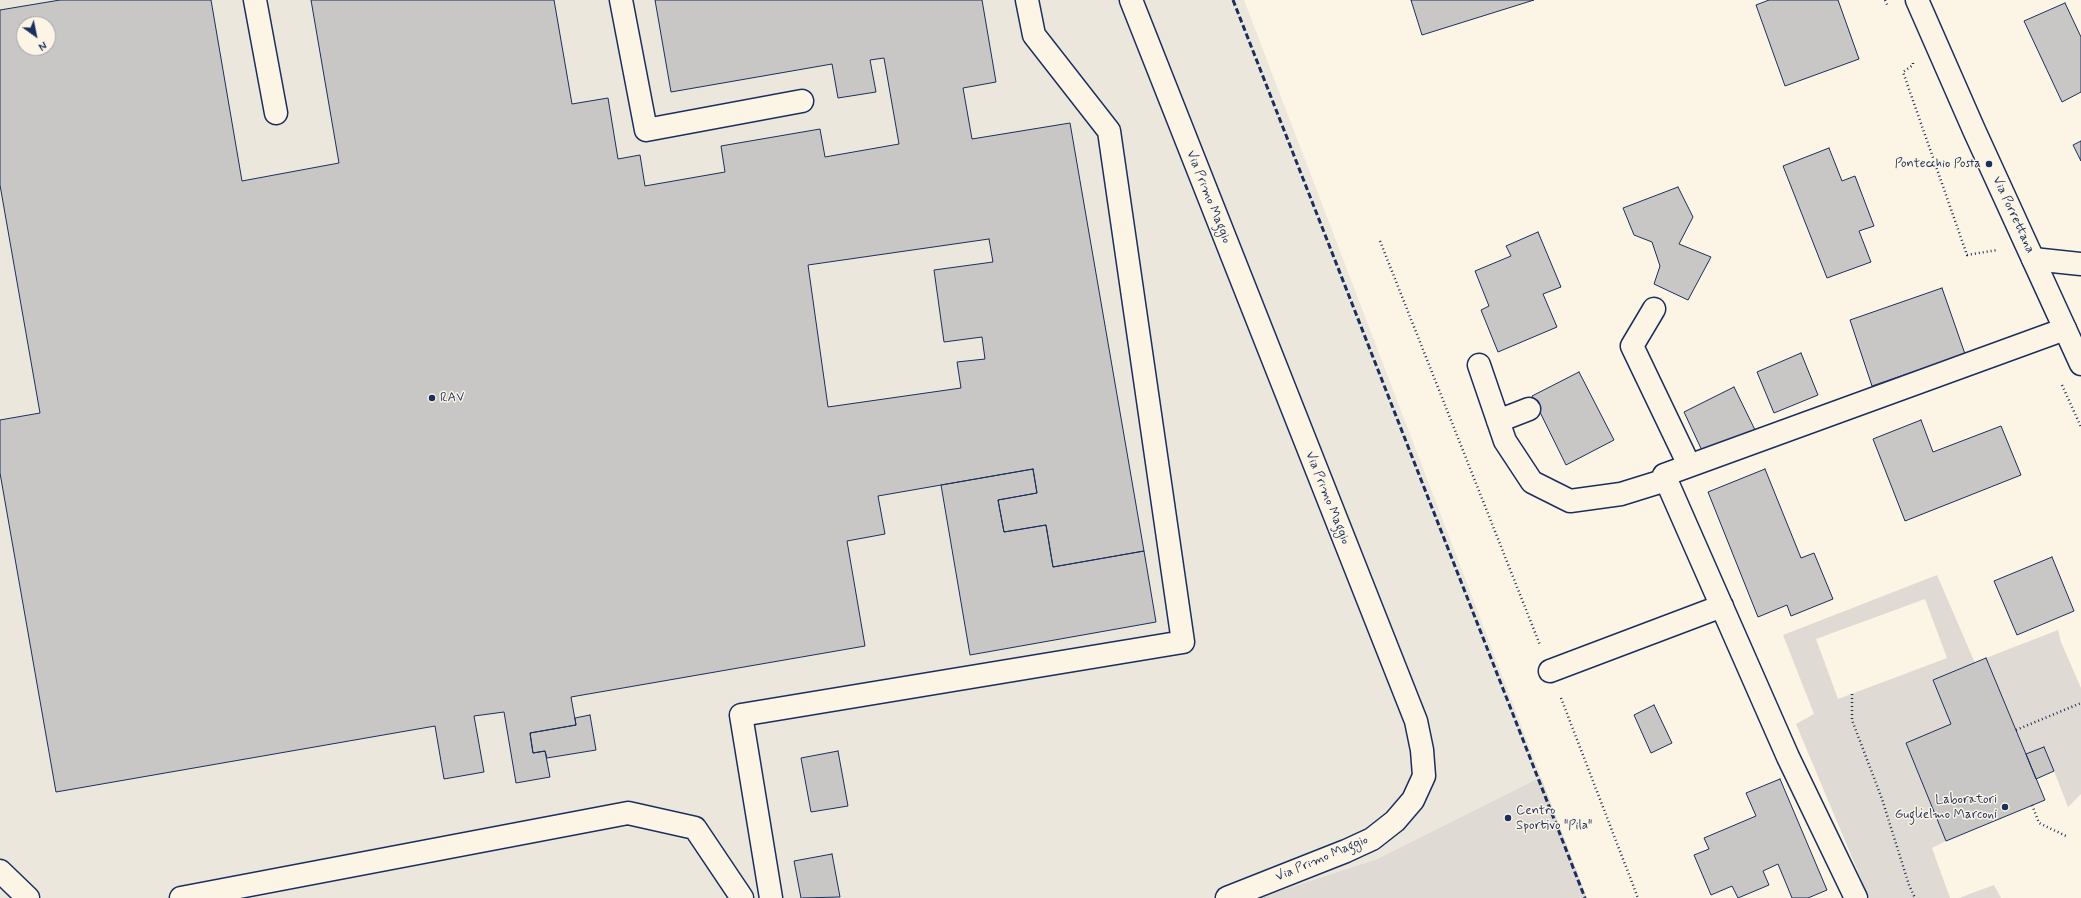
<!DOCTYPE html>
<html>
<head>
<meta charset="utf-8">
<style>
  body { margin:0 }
  #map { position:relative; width:2081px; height:898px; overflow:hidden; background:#fcf5e5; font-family:Mynerve,sans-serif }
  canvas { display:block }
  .north { position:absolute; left:16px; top:16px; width:40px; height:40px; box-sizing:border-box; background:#fcf5e5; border:1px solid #a2a6af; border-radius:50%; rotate:147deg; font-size:11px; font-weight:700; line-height:16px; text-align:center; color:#1b2f5e }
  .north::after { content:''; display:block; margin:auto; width:14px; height:18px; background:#1b2f5e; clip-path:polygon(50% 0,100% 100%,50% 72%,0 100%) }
</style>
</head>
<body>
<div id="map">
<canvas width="2081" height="898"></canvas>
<div class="north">N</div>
</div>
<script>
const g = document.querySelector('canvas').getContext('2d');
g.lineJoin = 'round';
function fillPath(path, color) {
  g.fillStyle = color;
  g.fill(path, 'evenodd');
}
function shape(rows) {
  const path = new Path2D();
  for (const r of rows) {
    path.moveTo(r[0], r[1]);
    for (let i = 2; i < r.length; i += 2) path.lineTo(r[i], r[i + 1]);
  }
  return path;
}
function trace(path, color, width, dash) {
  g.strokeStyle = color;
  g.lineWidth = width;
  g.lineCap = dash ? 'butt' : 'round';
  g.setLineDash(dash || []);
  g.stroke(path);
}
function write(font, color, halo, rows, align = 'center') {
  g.font = font + ' Mynerve,sans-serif';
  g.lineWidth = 3;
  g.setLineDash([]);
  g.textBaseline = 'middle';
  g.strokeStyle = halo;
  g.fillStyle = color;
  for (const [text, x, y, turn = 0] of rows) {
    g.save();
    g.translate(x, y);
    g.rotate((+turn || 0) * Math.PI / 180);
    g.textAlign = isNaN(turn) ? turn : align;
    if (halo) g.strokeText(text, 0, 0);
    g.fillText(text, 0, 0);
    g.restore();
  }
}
const built = shape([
  [0,0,1244,0,1541,777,1377,859,1258,898,0,898],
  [24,24,48,24,48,48,24,48]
]);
const green = shape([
  [1937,575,1975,663,1933,680,1951,724,1906,743,1946,841,1932,848,1950,898,1869,898,1796,724,1814,714,1783,635],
  [1925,599,1947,658,1838,699,1816,639],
  [2058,630,2061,642,2081,688,2081,794,2068,807,2054,771,2036,779,1986,658],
  [1541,777,1587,898,1258,898,1377,859],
  [1994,885,2001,898,1959,898]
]);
const building = shape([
  [60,0,211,0,242,181,339,163,311,0,554,0,572,104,608,98,618,159,640,155,645,186,725,172,721,146,820,129,825,157,899,144,884,58,870,60,876,92,838,98,832,64,671,92,655,0,982,0,996,82,963,88,972,139,1070,123,1144,551,1053,567,1046,525,1004,532,998,500,1037,493,1033,469,878,496,885,534,847,541,865,646,571,697,576,725,530,733,533,753,545,751,550,777,516,783,504,712,474,716,484,772,444,779,435,726,56,792,0,473,0,420,40,413,0,185,0,10,60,0],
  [24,24,48,24,48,48,24,48,24,24],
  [989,239,993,262,934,270,944,342,982,337,985,359,957,362,961,388,828,407,808,265,989,239],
  [1411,0,1534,0,1422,35,1411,0],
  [1769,0,1838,0,1859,59,1785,86,1756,5,1769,0],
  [2065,3,2081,37,2081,92,2062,102,2024,21,2065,3],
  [2081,141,2081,161,2073,145,2081,141],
  [1829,148,1842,181,1855,176,1874,226,1859,231,1871,262,1827,278,1783,166,1829,148],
  [1678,187,1693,217,1679,244,1711,257,1688,300,1654,284,1660,266,1652,242,1634,235,1623,208,1678,187],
  [1538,232,1561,287,1543,294,1557,327,1498,352,1481,310,1489,306,1475,271,1511,256,1506,246,1538,232],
  [1942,288,1965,354,1872,386,1850,320,1942,288],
  [1801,353,1818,395,1774,413,1757,372,1801,353],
  [1579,372,1614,440,1566,465,1532,396,1579,372],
  [1734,387,1756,432,1705,457,1684,412,1734,387],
  [1921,420,1933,452,2001,426,2021,475,1905,521,1873,439,1921,420],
  [1033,469,1037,493,998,500,1004,532,1046,525,1053,567,1144,551,1156,622,970,655,941,485,1033,469],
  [1765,469,1801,558,1814,553,1833,599,1791,616,1787,605,1758,617,1708,492,1765,469],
  [2052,557,2074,611,2017,635,1994,581,2052,557],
  [1986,658,2045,800,1946,841,1906,743,1951,724,1933,680,1986,658],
  [1654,705,1672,743,1651,753,1634,715,1654,705],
  [590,715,596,750,547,758,545,751,533,753,530,733,576,725,575,718,590,715],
  [2044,747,2054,771,2036,779,2026,754,2044,747],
  [838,751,848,806,811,812,801,758,838,751],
  [1780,779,1827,890,1808,898,1792,898,1778,864,1763,871,1769,885,1738,898,1732,886,1711,895,1694,855,1709,849,1704,838,1756,816,1746,793,1780,779],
  [832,854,840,897,801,898,794,861,832,854]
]);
const path = shape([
  [1885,0,1888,7],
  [1913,63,1913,65,1903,72,1967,255,1997,250],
  [1380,241,1540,645],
  [2062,385,2081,427],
  [1852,694,1852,720,1882,799,1909,885,1915,898],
  [1561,698,1638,898],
  [2016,730,2081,703],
  [2032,805,2039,823,2068,837]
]);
const minor = shape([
  [255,0,276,113],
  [621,0,646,130,802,101],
  [1131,0,1416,721,1422,750,1424,776,1413,800,1395,821,1372,839,1346,851,1227,898],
  [2033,259,2081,264],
  [1654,309,1632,346,1689,465],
  [1479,365,1505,441,1532,482,1570,501,1621,494,1666,480],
  [1498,421,1529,409],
  [1550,671,1722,606],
  [0,871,28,898],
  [181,898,628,813,695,828,742,898],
  [771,898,741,715,1183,642,1109,131,1034,35,1027,0],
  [1856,898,1788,757,1664,475,2065,329]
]);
const major = shape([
  [1917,0,1974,130,2081,364]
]);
const rail = shape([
  [1233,0,1585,898]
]);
const markers = [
  [1989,164,4,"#1b2f5e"],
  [432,398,4,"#1b2f5e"],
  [2005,807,4,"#1b2f5e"],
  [1508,818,4,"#1b2f5e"]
];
const poiNames = [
  ["Pontecchio Posta",1981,164],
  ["RAV",440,398,"left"],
  ["Laboratori",1997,800],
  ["Guglielmo Marconi",1997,815],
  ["Centro",1516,811,"left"],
  ["Sportivo \"Pila\"",1516,826,"left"]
];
const streetNames = [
  ["Via Primo Maggio",1208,197,68],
  ["Via Porrettana",2013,215,65],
  ["Via Primo Maggio",1327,498,68],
  ["Via Primo Maggio",1322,859,-23]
];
fillPath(built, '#ece7dc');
fillPath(green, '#dfdbd4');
fillPath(building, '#c8c7c6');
trace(building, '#1b2f5e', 1);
trace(minor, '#1b2f5e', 25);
trace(major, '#1b2f5e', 25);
trace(path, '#1b2f5e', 2.5, [1, 3]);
trace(minor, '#fcf5e5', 22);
trace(major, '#fcf5e5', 22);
trace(rail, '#1b2f5e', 3, [6, 3]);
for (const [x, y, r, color] of markers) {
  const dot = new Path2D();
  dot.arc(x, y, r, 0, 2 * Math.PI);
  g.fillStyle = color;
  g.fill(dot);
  trace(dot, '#fcf5e5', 1.5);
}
write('13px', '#1b2f5e', '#fcf5e5', poiNames, 'right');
write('13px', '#1b2f5e', '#fcf5e5', streetNames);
</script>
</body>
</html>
